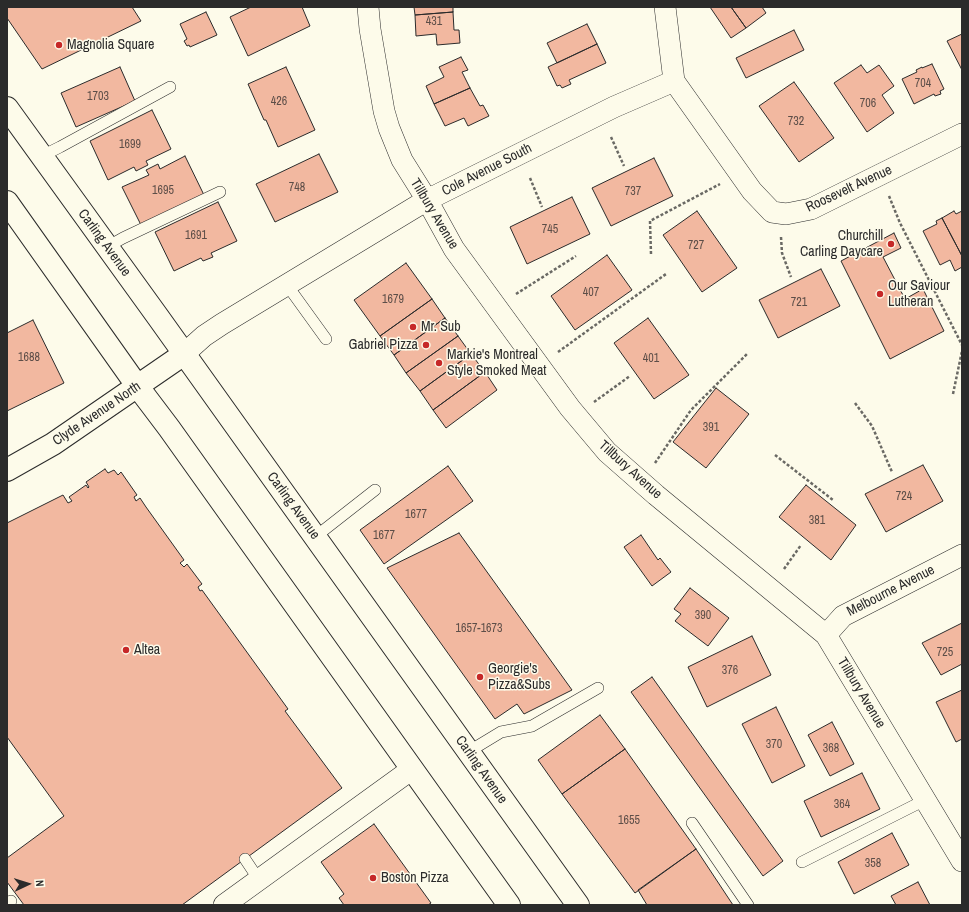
<!DOCTYPE html>
<html>
<head>
<meta charset="utf-8">
<style>
  body { margin:0 }
  #map { position:relative; width:969px; height:912px; overflow:hidden; background:#fdfbea; font-family:"Archivo Narrow",sans-serif }
  canvas { display:block }
  .frame { position:absolute; inset:0; border:8px solid #2b2b2b; pointer-events:none }
  .north { position:absolute; left:8px; top:864px; width:40px; height:40px; -webkit-text-stroke:3px #fdfbea; paint-order:stroke; rotate:86deg; font-size:11px; font-weight:700; line-height:16px; text-align:center; color:#2b2b2b }
  .north::after { content:''; display:block; margin:auto; width:14px; height:18px; background:#2b2b2b; clip-path:polygon(50% 0,100% 100%,50% 72%,0 100%) }
</style>
</head>
<body>
<div id="map">
<canvas width="969" height="912"></canvas>
<div class="frame"></div>
<div class="north">N</div>
</div>
<script>
const g = document.querySelector('canvas').getContext('2d');
g.lineJoin = 'round';
function fillPath(path, color) {
  g.fillStyle = color;
  g.fill(path, 'evenodd');
}
function shape(rows) {
  const path = new Path2D();
  for (const r of rows) {
    path.moveTo(r[0], r[1]);
    for (let i = 2; i < r.length; i += 2) path.lineTo(r[i], r[i + 1]);
  }
  return path;
}
function trace(path, color, width, dash) {
  g.strokeStyle = color;
  g.lineWidth = width;
  g.lineCap = dash ? 'butt' : 'round';
  g.setLineDash(dash || []);
  g.stroke(path);
}
function write(font, color, halo, rows, align = 'center') {
  g.font = font + ' "Archivo Narrow",sans-serif';
  g.lineWidth = 3;
  g.setLineDash([]);
  g.textBaseline = 'middle';
  g.strokeStyle = halo;
  g.fillStyle = color;
  for (const [text, x, y, turn = 0] of rows) {
    g.save();
    g.translate(x, y);
    g.rotate((+turn || 0) * Math.PI / 180);
    g.textAlign = isNaN(turn) ? turn : align;
    if (halo) g.strokeText(text, 0, 0);
    g.fillText(text, 0, 0);
    g.restore();
  }
}
const building = shape([
  [7,7,132,7,141,21,42,69,7,18,7,7],
  [251,7,302,7,310,26,248,56,230,17,251,7],
  [414,7,453,7,453,12,415,15,414,7],
  [710,7,731,7,746,28,731,38,710,7],
  [731,7,762,7,766,13,746,28,731,7],
  [206,12,217,35,190,47,189,45,187,46,184,41,187,39,180,24,206,12],
  [453,12,454,30,459,30,460,43,437,45,436,34,416,36,415,15,453,12],
  [587,24,597,44,557,63,547,43,587,24],
  [794,30,804,50,746,78,736,58,794,30],
  [962,34,962,70,947,41,962,34],
  [597,44,606,63,569,80,571,84,562,88,560,85,557,86,548,67,597,44],
  [461,57,468,70,462,72,470,88,434,104,426,86,444,77,439,67,461,57],
  [932,64,944,89,940,91,941,94,935,96,934,94,914,104,902,79,917,72,916,70,922,67,922,68,932,64],
  [861,65,867,73,879,65,894,86,882,95,894,113,867,132,834,83,861,65],
  [120,67,135,101,76,127,61,93,120,67],
  [286,67,315,130,278,147,266,120,264,120,248,84,286,67],
  [794,82,834,138,799,162,759,106,794,82],
  [470,88,480,106,483,105,489,116,468,126,464,118,445,126,434,104,470,88],
  [152,110,171,149,146,161,148,165,136,171,134,167,108,180,90,141,152,110],
  [319,154,338,192,275,222,256,184,319,154],
  [185,156,204,195,141,225,122,187,149,175,146,170,158,164,160,169,185,156],
  [654,158,673,196,611,226,592,188,654,158],
  [572,197,590,234,527,264,510,227,572,197],
  [218,202,237,241,211,253,213,257,203,261,201,258,174,271,155,232,218,202],
  [697,211,737,268,702,292,663,235,697,211],
  [954,211,956,214,962,211,962,256,942,218,954,211],
  [942,218,962,256,962,267,955,271,950,260,940,265,923,231,937,224,936,221,942,218],
  [894,233,901,248,883,257,905,299,923,289,944,331,890,359,841,261,894,233],
  [607,255,632,290,575,330,551,296,607,255],
  [406,263,432,299,380,336,354,300,406,263],
  [821,269,840,306,778,338,759,300,821,269],
  [432,299,445,318,394,355,380,336,432,299],
  [445,318,458,336,406,373,394,355,445,318],
  [648,318,689,375,654,399,614,343,648,318],
  [33,320,64,383,7,411,7,333,33,320],
  [458,336,471,354,420,391,406,373,458,336],
  [471,354,485,372,433,410,420,391,471,354],
  [485,372,497,390,446,428,433,410,485,372],
  [716,388,749,414,706,468,673,442,716,388],
  [923,465,943,501,886,532,865,494,923,465],
  [448,466,473,501,384,564,360,530,448,466],
  [105,469,108,473,114,470,118,475,121,472,137,495,134,497,136,501,140,498,146,507,184,560,180,563,184,567,187,564,202,584,198,587,200,591,202,590,288,709,285,711,342,788,182,905,24,905,7,882,7,858,64,816,7,737,7,523,63,495,68,503,72,501,69,497,86,485,88,488,89,487,86,482,105,469],
  [806,485,856,525,831,560,779,517,806,485],
  [459,533,572,690,524,714,517,704,495,719,387,568,459,533],
  [641,535,658,560,660,558,671,572,652,586,624,547,641,535],
  [690,588,729,618,708,646,675,621,681,614,674,609,690,588],
  [962,623,962,664,941,675,922,643,962,623],
  [752,636,771,675,707,707,688,667,752,636],
  [652,677,783,861,763,876,631,692,652,677],
  [962,690,962,739,956,742,936,702,962,690],
  [776,707,805,766,772,783,742,724,776,707],
  [600,715,625,749,562,794,538,760,600,715],
  [832,722,854,764,830,776,808,735,832,722],
  [625,749,696,849,635,893,562,794,625,749],
  [862,773,880,809,821,837,804,801,862,773],
  [374,824,431,903,428,905,344,905,339,898,344,894,321,862,374,824],
  [892,833,909,865,854,894,838,862,892,833],
  [696,849,733,905,647,905,638,890,696,849],
  [918,882,930,905,896,905,891,896,918,882]
]);
const path = shape([
  [611,137,624,166],
  [530,178,542,207],
  [889,196,900,223,962,345],
  [781,237,782,253,791,277],
  [651,254,650,221,720,184],
  [516,294,576,256],
  [558,352,666,274],
  [953,394,962,351],
  [594,402,630,376],
  [855,403,872,426,892,472],
  [775,455,833,500],
  [655,463,691,410,747,354],
  [784,569,801,545]
]);
const service = shape([
  [42,156,60,147,170,87],
  [107,247,123,238,220,192],
  [287,285,326,339],
  [315,537,375,490],
  [468,752,501,732,532,726,598,688],
  [692,823,748,905],
  [245,859,259,880],
  [802,862,925,800],
  [7,904,11,901]
]);
const minor = shape([
  [368,7,370,29,384,111,389,128,402,160,427,200,454,249,570,408,607,452,656,495,826,635,962,861],
  [665,7,674,81,752,191,772,212,786,214,811,209,962,134],
  [184,354,204,336,222,324,427,200,614,107,674,81],
  [826,635,843,616,962,555],
  [224,905,412,769]
]);
const tertiary = shape([
  [7,470,53,444,184,354]
]);
const primary = shape([
  [7,108,158,317,578,905],
  [7,202,138,387,169,428,509,905]
]);
const markers = [
  [59,45,4,"#c62828"],
  [891,244,4,"#c62828"],
  [880,294,4,"#c62828"],
  [413,327,4,"#c62828"],
  [426,345,4,"#c62828"],
  [439,363,4,"#c62828"],
  [126,650,4,"#c62828"],
  [480,677,4,"#c62828"],
  [373,878,4,"#c62828"]
];
const numberNames = [
  ["431",434,22],
  ["704",923,84],
  ["1703",98,97],
  ["426",279,102],
  ["706",868,104],
  ["732",796,122],
  ["1699",130,145],
  ["748",297,188],
  ["1695",163,191],
  ["737",633,192],
  ["745",550,230],
  ["1691",196,236],
  ["727",696,246],
  ["407",591,293],
  ["1679",393,300],
  ["721",799,303],
  ["1688",29,358],
  ["401",651,359],
  ["391",711,428],
  ["724",904,497],
  ["1677",416,515],
  ["381",817,521],
  ["1677",384,536],
  ["390",703,616],
  ["1657-1673",479,629],
  ["725",945,653],
  ["376",730,671],
  ["370",774,745],
  ["368",831,749],
  ["364",842,805],
  ["1655",629,821],
  ["358",873,864]
];
const poiNames = [
  ["Magnolia Square",67,45],
  ["Churchill",883,236,"right"],
  ["Carling Daycare",883,252,"right"],
  ["Our Saviour",888,286],
  ["Lutheran",888,302],
  ["Mr. Sub",421,327],
  ["Gabriel Pizza",418,345,"right"],
  ["Markie's Montreal",447,355],
  ["Style Smoked Meat",447,371],
  ["Altea",134,650],
  ["Georgie's",488,669],
  ["Pizza&Subs",488,685],
  ["Boston Pizza",381,878]
];
const streetNames = [
  ["Cole Avenue South",487,170,-27],
  ["Roosevelt Avenue",849,189,-25],
  ["Tillbury Avenue",434,214,59],
  ["Carling Avenue",104,243,54],
  ["Clyde Avenue North",97,414,-34],
  ["Tillbury Avenue",630,470,42],
  ["Carling Avenue",293,506,54],
  ["Melbourne Avenue",891,591,-27],
  ["Tillbury Avenue",861,693,59],
  ["Carling Avenue",481,770,55]
];
fillPath(building, '#f2b8a0');
trace(building, '#2b2b2b', 1);
trace(service, '#2b2b2b', 12);
trace(minor, '#2b2b2b', 22);
trace(tertiary, '#2b2b2b', 24);
trace(primary, '#2b2b2b', 24);
trace(path, '#6a6964', 2.5, [3, 2]);
trace(service, '#fdfbea', 11);
trace(minor, '#fdfbea', 21);
trace(tertiary, '#fdfbea', 22);
trace(primary, '#fdfbea', 22);
for (const [x, y, r, color] of markers) {
  const dot = new Path2D();
  dot.arc(x, y, r, 0, 2 * Math.PI);
  g.fillStyle = color;
  g.fill(dot);
  trace(dot, '#fdfbea', 1.5);
}
write('12px', '#5d4e48', null, numberNames);
write('14px', '#2b2b2b', '#fdfbea', poiNames, 'left');
write('14px', '#2b2b2b', '#fdfbea', streetNames);
</script>
</body>
</html>
